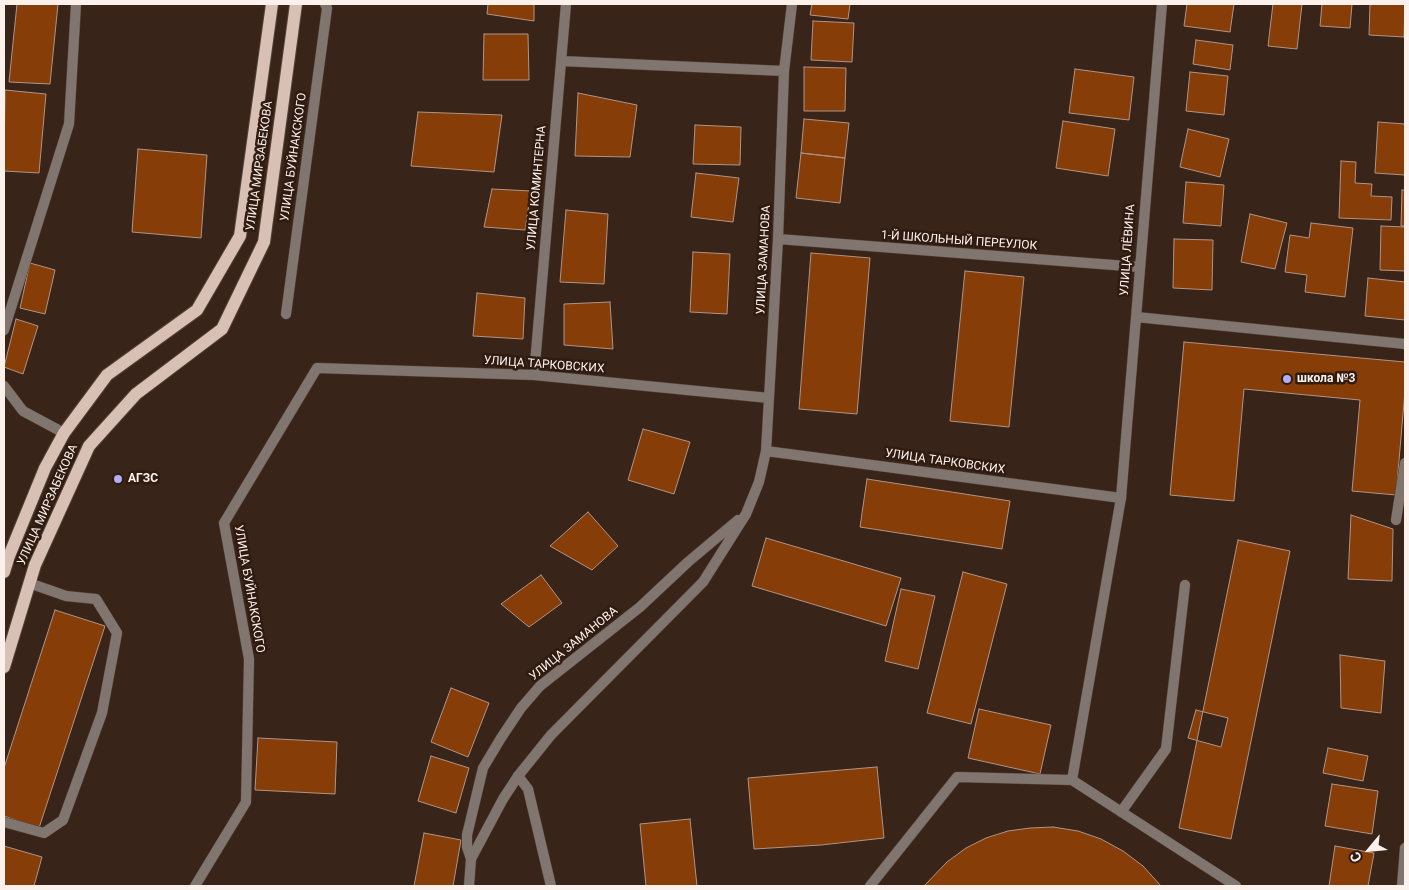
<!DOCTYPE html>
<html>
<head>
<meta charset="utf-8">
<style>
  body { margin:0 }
  #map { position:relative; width:1409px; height:890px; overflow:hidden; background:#392419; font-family:Roboto,sans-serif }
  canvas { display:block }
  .frame { position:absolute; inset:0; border:5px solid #fdf1ec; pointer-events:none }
  .north { position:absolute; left:1344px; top:825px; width:50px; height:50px; -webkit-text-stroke:4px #2f1b10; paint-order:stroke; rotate:242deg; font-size:14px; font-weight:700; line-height:20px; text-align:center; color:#fdf1ec }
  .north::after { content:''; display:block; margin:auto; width:18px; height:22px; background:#fdf1ec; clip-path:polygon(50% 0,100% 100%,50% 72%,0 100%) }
</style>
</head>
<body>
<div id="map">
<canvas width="1409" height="890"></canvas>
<div class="frame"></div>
<div class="north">С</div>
</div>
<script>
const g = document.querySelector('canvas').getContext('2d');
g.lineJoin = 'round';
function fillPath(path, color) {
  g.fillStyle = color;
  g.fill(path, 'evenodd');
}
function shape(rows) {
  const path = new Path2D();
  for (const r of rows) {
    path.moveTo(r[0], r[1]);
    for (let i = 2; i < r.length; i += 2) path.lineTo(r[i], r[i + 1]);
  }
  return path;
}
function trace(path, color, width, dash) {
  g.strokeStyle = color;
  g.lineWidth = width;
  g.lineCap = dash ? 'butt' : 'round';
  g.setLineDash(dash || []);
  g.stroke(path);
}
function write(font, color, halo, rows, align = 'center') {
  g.font = font + ' Roboto,sans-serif';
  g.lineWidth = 5;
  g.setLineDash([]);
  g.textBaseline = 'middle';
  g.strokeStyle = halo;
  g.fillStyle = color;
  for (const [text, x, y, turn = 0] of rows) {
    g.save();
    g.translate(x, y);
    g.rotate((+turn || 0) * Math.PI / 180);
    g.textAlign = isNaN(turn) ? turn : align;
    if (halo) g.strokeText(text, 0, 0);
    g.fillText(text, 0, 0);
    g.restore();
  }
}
const building = shape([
  [17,4,58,4,50,84,9,82,17,4],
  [488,4,534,4,534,21,487,14,488,4],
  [812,4,850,4,848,19,810,15,812,4],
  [1187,4,1234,4,1230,32,1184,26,1187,4],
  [1273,4,1302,4,1297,49,1268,46,1273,4],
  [1322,4,1352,4,1350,28,1320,26,1322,4],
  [1370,4,1405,4,1404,37,1369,35,1370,4],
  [813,21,854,23,852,62,811,60,813,21],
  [484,34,528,34,529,80,483,80,484,34],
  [1196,40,1233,45,1230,70,1193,64,1196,40],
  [804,67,846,68,845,111,804,111,804,67],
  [1075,69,1134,77,1129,120,1069,113,1075,69],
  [1190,72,1228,76,1224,115,1186,111,1190,72],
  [5,90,46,94,39,173,4,171,5,90],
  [578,93,637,105,630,157,575,156,578,93],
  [418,112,502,115,494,172,411,166,418,112],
  [804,119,849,123,845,158,801,153,804,119],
  [1063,121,1115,129,1108,176,1056,168,1063,121],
  [1378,122,1405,124,1405,175,1375,173,1378,122],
  [695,125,741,127,740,165,693,164,695,125],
  [1188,129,1229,139,1220,177,1180,167,1188,129],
  [138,149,207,155,201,238,132,232,138,149],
  [801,153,845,158,840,203,796,198,801,153],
  [1341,161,1356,162,1355,183,1372,184,1371,196,1392,197,1391,220,1339,218,1341,161],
  [696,173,739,178,733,222,691,217,696,173],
  [1186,182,1224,185,1221,226,1183,223,1186,182],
  [492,189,531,191,525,230,484,227,492,189],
  [1402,190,1405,190,1405,226,1401,226,1402,190],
  [566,210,608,214,604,284,560,282,566,210],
  [1250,214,1287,223,1275,269,1241,262,1250,214],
  [1311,223,1353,228,1345,297,1305,292,1307,275,1285,272,1290,235,1309,238,1311,223],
  [1381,226,1405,227,1405,271,1380,270,1381,226],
  [1174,239,1213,240,1212,290,1173,288,1174,239],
  [693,252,730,254,727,314,690,312,693,252],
  [811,253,870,258,857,414,799,409,811,253],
  [30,263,55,270,45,314,20,308,30,263],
  [965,271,1024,277,1009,427,950,421,965,271],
  [1368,278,1405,282,1405,320,1365,316,1368,278],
  [477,293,525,298,523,339,473,336,477,293],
  [610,302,613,349,564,345,564,304,610,302],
  [16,319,38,326,23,374,4,367,16,319],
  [1184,342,1405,362,1405,391,1396,495,1352,491,1360,400,1244,389,1234,501,1170,495,1184,342],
  [643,429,690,442,674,494,628,480,643,429],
  [867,479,1010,501,1002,549,860,527,867,479],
  [588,512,618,546,592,570,550,546,588,512],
  [1351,515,1393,529,1392,581,1348,579,1351,515],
  [766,538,901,578,886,626,752,586,766,538],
  [1238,540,1290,551,1231,839,1179,828,1238,540],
  [963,572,1007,584,971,724,927,713,963,572],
  [541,575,562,603,529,627,501,604,541,575],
  [901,589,935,596,918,669,885,661,901,589],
  [55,610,105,626,39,828,4,816,4,768,55,610],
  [1340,655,1385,661,1381,713,1341,708,1340,655],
  [451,688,489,703,468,757,431,742,451,688],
  [979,709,1051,725,1040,774,968,758,979,709],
  [1196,710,1228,718,1221,747,1188,738,1196,710],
  [258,738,337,742,335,794,255,790,258,738],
  [1328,748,1368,756,1363,781,1323,773,1328,748],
  [431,756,469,768,456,813,418,801,431,756],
  [877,767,884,838,821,845,754,849,748,778,877,767],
  [1332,784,1378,791,1372,834,1325,826,1332,784],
  [690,819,697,886,646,886,640,824,690,819],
  [1053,827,1078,831,1101,839,1123,851,1143,866,1161,886,924,886,947,862,966,848,986,838,1008,831,1030,828,1053,827],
  [424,833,461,840,453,886,414,886,424,833],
  [4,846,42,857,34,886,4,886,4,846],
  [1335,846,1374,853,1368,886,1329,886,1335,846]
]);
const service = shape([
  [4,330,69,124,76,4],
  [4,386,23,411,64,433],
  [1396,520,1405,463],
  [518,776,528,789,551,886],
  [1072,780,1236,886],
  [1121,812,1166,749,1185,585],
  [870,886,957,777,1072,780,1121,498]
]);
const minor = shape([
  [561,61,784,71],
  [778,239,1139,267],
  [286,314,327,8,325,4],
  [1136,317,1405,344],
  [534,375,566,4],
  [766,451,1121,498,1162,4],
  [4,822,44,833,63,820,102,713,117,633,96,599,66,596,29,583],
  [471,859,503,799,518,776,551,735,703,582,746,514,759,482,766,451,778,239,784,71,792,4],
  [195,886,246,802,249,659,224,523,317,368,534,375,769,398],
  [469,886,471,859,467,847,467,835,483,768,501,738,521,708,540,686,640,607,688,562,738,520],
  [1402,886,1405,848]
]);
const primary = shape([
  [4,572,9,556,45,468,64,433,107,375,197,310,240,236,272,4],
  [4,667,35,565,89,446,136,394,222,329,264,242,296,4]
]);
const markers = [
  [1287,379,5,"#b2adf9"],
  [118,479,5,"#b2adf9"]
];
const streetNames = [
  ["УЛИЦА БУЙНАКСКОГО",294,157,-82],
  ["УЛИЦА МИРЗАБЕКОВА",260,166,-82],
  ["УЛИЦА КОМИНТЕРНА",537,188,-85],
  ["1-Й ШКОЛЬНЫЙ ПЕРЕУЛОК",959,241,4],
  ["УЛИЦА ЛЁВИНА",1128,250,-86],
  ["УЛИЦА ЗАМАНОВА",764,260,-87],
  ["УЛИЦА ТАРКОВСКИХ",544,365,4],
  ["УЛИЦА ТАРКОВСКИХ",945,462,8],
  ["УЛИЦА МИРЗАБЕКОВА",48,505,-66],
  ["УЛИЦА БУЙНАКСКОГО",249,589,80],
  ["УЛИЦА ЗАМАНОВА",574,644,-39]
];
const poiNames = [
  ["школа №3",1297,379],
  ["АГЗС",128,479]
];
fillPath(building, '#863d07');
trace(building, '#af9587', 1);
trace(service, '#544137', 11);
trace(minor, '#544137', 11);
trace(primary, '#544137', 14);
trace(service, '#80756f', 10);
trace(minor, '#80756f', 10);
trace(primary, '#d8c0b4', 12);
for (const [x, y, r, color] of markers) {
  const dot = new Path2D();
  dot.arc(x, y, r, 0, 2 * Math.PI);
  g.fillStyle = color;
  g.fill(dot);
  trace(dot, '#2f1b10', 2);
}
write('12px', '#fdf1ec', '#2f1b10', streetNames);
write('bold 12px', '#fdf1ec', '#2f1b10', poiNames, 'left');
</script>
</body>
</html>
